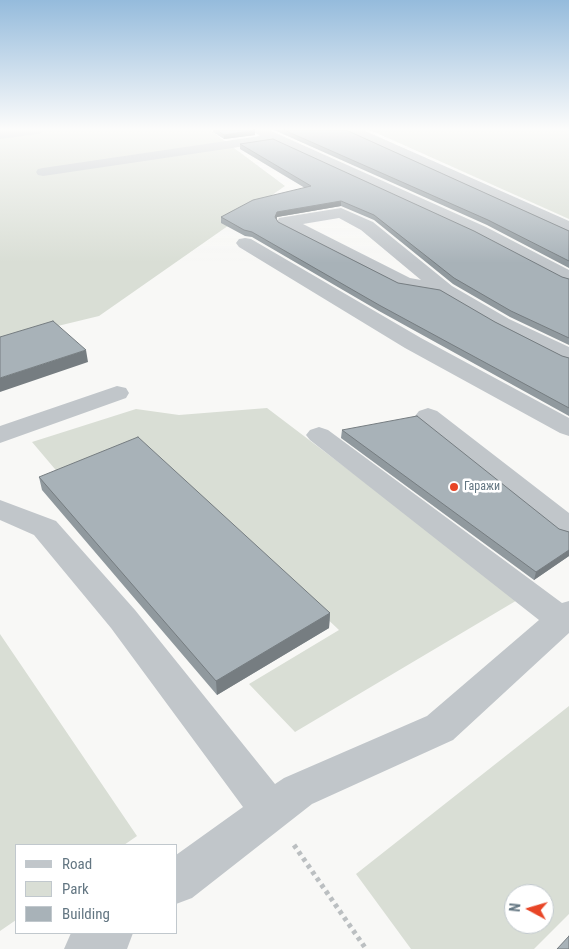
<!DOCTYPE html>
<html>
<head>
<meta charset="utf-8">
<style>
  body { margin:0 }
  #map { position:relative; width:569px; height:949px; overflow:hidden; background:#f8f8f6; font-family:"Roboto Condensed",sans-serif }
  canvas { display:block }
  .legend { position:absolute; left:15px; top:844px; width:162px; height:90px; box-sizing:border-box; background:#fff; border:1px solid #c1c8cd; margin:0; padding:6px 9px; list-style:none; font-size:15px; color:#637682 }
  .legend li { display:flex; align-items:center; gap:10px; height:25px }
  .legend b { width:25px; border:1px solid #c1c8cd }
  .north { position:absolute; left:504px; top:884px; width:50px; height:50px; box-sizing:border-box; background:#fff; border:1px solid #c1c8cd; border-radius:50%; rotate:276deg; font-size:14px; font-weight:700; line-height:20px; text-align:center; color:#637682 }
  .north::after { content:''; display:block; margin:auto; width:18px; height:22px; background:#e84526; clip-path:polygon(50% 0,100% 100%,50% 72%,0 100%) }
</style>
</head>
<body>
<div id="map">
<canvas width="569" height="949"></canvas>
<ul class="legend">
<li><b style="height:6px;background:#c1c6ca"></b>Road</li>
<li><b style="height:14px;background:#d9ded5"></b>Park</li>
<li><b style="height:14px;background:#a8b2b8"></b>Building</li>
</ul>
<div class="north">N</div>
</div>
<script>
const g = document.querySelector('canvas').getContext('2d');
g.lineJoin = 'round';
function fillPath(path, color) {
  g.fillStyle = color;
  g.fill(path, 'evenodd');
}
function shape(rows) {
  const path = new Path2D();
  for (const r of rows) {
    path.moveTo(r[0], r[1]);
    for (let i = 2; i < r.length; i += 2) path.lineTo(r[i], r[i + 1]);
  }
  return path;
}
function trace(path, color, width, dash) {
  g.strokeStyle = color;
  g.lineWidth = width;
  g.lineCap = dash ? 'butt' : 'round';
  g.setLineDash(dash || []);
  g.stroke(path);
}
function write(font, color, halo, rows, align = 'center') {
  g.font = font + ' "Roboto Condensed",sans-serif';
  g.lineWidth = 5;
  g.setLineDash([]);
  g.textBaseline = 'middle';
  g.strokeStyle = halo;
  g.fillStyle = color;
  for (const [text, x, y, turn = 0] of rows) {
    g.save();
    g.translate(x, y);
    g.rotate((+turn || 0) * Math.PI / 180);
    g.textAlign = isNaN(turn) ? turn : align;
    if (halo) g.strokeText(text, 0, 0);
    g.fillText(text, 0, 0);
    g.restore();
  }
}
const green = shape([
  [0,130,210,130,285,186,99,316,0,340],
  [370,130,569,130,569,219],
  [267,408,519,599,295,732,249,684,339,630,143,445,60,475,32,442,136,409,179,415],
  [0,634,137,836,124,845,16,845,16,920,0,931],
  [569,706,569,914,534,949,411,949,356,874],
  [514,894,544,894,544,924,514,924]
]);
const path = shape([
  [294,845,366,949]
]);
const minor = shape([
  [8,130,45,130,39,134,0,139,0,131,8,130],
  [252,130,269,130,486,227,569,270,569,284,562,282,474,235,273,142,43,176,38,175,36,172,38,169,43,168,260,136,252,130],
  [346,130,363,130,569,221,569,232,347,133,346,130],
  [341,208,373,222,452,286,509,319,569,347,569,363,561,361,495,327,440,295,398,287,279,226,277,222,279,218,285,217,341,208],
  [339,218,361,230,421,280,410,278,303,224,339,218],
  [245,238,251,239,421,338,569,418,569,436,560,433,405,348,239,247,236,243,239,239,245,238],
  [117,386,126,388,129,393,126,398,0,443,0,426,117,386],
  [428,408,437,411,569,513,569,538,558,535,419,421,415,416,419,411,428,408],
  [319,427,328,430,562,603,569,601,569,633,453,740,312,804,192,898,176,904,176,855,243,807,111,628,34,535,0,520,0,500,56,521,135,610,275,784,284,778,427,716,539,620,310,440,306,435,310,430,319,427],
  [71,933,133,933,127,949,64,949,71,933]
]);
const wall = shape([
  [213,130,255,130,255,135,224,139,213,132],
  [274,130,346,130,569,231,569,268,487,225],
  [240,144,562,277,569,279,569,345,510,317,453,284,374,220,341,206,277,217,277,219,278,222,398,283,495,322,562,356,569,358,569,416,379,311,252,237,245,236,221,223,221,217,305,188,240,149],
  [342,430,559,529,569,532,569,556,534,580,341,438],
  [39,477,330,613,329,628,217,695,42,490]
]);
const shadedWall = shape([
  [255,130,255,135,224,139,224,135],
  [341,201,341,206,277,217,275,223,275,217,277,212],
  [86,350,88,362,0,392,0,378],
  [569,550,569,556,534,580,536,572],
  [330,613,329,628,217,695,216,681]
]);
const building = shape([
  [217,130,255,130,224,135,217,130],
  [284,130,346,130,569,231,569,261,488,220,284,130],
  [273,139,474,231,562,277,569,279,569,338,511,311,454,278,374,215,341,201,277,212,275,217,278,222,398,283,440,290,495,322,562,356,569,358,569,408,379,305,252,232,244,230,221,217,253,200,311,186,240,144,273,139],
  [53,321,86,350,0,378,0,337,53,321],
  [417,416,559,529,569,532,569,550,536,572,342,430,417,416],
  [138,437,330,613,216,681,39,477,138,437],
  [569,936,569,949,557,949,569,936]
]);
const markers = [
  [454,487,5,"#e84526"]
];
const poiNames = [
  ["Гаражи",464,487]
];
fillPath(green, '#d9ded5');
trace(path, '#bbbfc1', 5, [4, 4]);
fillPath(minor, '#c1c6ca');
fillPath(wall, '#90999e');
fillPath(shadedWall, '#767d81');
fillPath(building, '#a8b2b8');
trace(building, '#767d81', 1);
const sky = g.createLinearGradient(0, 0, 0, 263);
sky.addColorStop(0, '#95bbdc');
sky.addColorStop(0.49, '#fcfcfb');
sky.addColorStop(1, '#fcfcfb00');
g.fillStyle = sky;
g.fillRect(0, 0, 569, 263);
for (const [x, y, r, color] of markers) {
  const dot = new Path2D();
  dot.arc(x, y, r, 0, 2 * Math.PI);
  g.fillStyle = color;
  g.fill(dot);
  trace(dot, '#fff', 2);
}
write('12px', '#637682', '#fff', poiNames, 'left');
</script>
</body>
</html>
